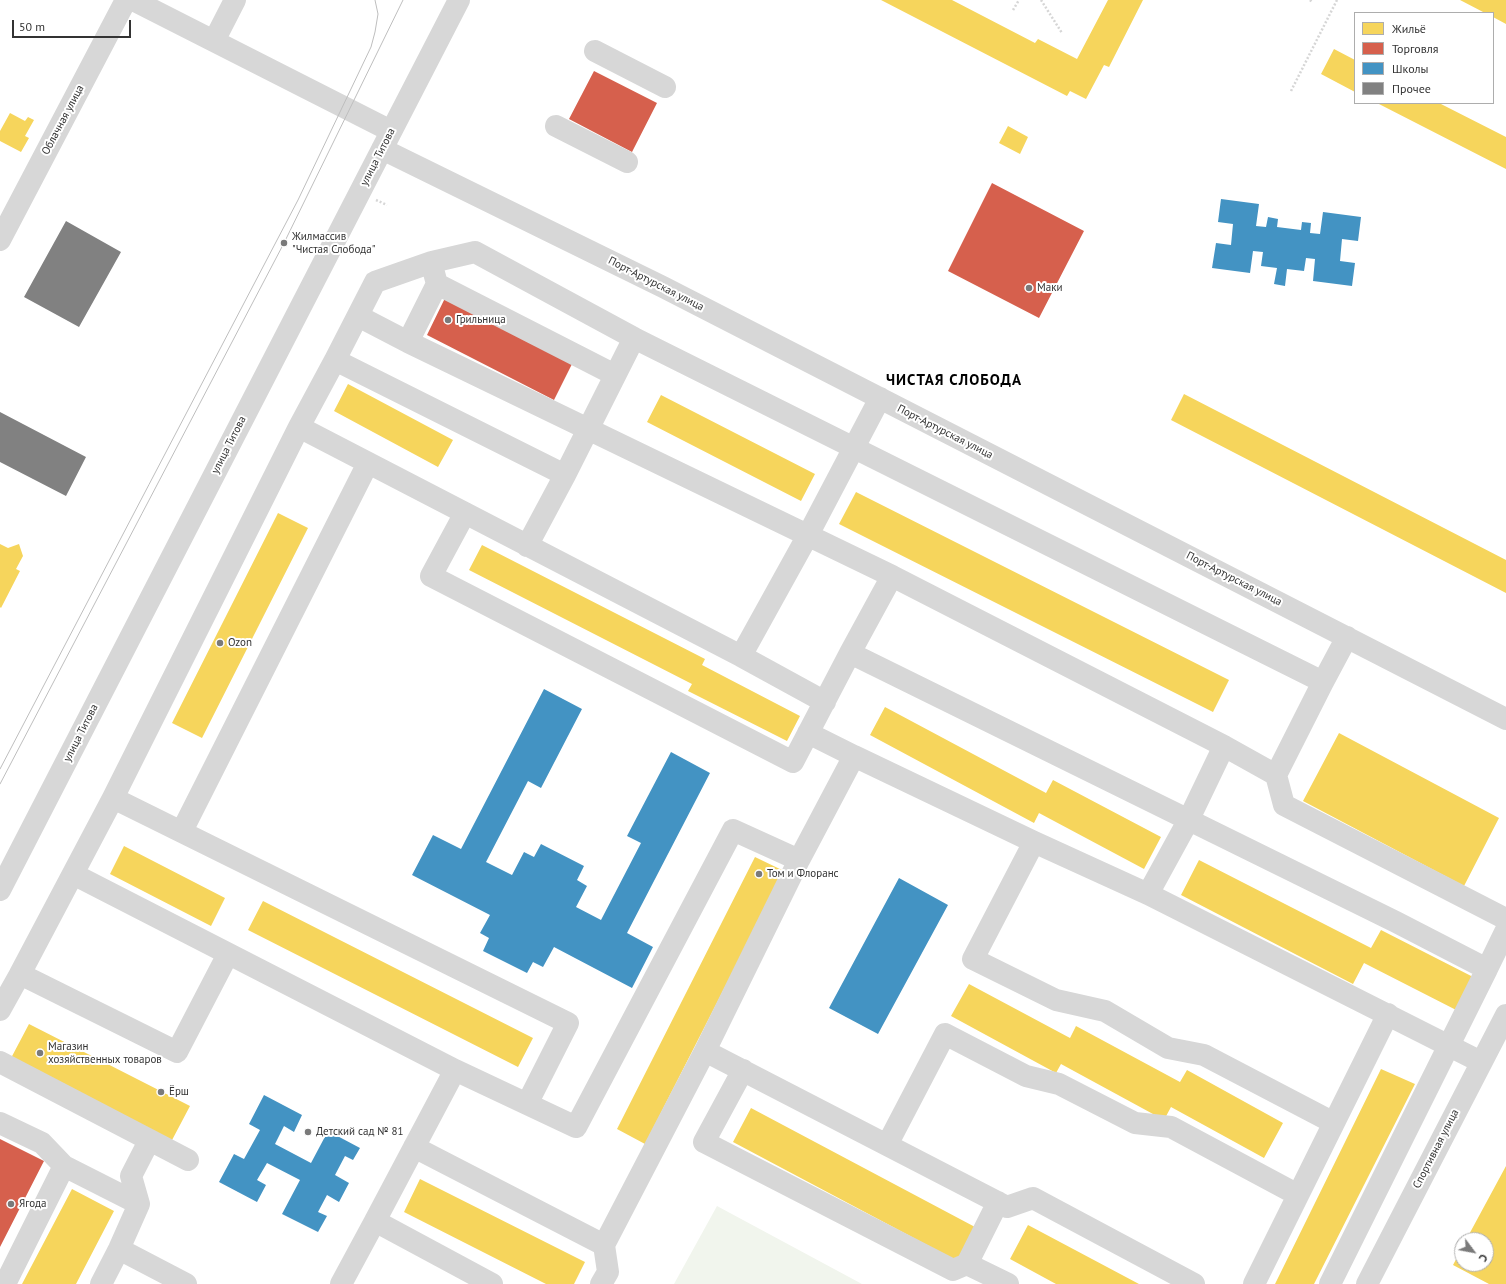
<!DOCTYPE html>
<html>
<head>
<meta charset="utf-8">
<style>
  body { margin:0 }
  #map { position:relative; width:1506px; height:1284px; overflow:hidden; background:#fff; font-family:"PT Sans",sans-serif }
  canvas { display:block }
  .legend { position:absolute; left:1354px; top:12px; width:140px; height:92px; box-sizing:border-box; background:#fff; border:1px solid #adadad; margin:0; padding:5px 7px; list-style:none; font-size:12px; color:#333 }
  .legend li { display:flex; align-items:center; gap:8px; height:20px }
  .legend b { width:20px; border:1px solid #adadad }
  .north { position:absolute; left:1454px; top:1232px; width:40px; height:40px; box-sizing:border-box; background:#fff; border:1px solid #adadad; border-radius:50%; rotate:122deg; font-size:11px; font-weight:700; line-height:16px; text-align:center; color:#333 }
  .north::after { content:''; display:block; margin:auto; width:14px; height:18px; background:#7a7a7a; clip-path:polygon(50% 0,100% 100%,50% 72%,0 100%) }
  .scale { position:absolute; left:12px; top:20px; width:119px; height:18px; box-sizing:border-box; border:2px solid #333; border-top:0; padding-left:5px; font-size:12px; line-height:14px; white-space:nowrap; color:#333; -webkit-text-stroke:3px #fff; paint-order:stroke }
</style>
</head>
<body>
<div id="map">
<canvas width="1506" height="1284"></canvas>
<ul class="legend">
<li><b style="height:11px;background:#f6d55c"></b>Жильё</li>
<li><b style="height:11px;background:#d6604d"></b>Торговля</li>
<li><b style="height:11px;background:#4393c3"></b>Школы</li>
<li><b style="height:11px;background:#818181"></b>Прочее</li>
</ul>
<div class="north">С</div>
<div class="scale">50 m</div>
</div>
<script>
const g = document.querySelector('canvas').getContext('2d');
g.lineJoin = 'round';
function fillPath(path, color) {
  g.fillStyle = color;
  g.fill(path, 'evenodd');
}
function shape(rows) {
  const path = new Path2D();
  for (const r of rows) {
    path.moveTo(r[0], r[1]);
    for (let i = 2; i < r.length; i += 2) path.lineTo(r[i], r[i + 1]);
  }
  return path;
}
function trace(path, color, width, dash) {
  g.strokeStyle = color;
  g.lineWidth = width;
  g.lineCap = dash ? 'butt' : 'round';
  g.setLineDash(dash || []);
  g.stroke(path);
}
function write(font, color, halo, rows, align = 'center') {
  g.font = font + ' "PT Sans",sans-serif';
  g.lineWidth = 4;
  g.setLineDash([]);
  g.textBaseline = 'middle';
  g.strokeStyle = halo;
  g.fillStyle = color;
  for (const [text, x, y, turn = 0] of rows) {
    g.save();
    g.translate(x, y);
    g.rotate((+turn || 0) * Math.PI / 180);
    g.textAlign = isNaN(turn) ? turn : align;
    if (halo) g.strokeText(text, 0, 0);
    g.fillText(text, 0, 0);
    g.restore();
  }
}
const green = shape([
  [717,1206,862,1284,674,1284]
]);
const homes = shape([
  [881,0,952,0,1035,43,1038,39,1077,59,1108,0,1143,0,1109,67,1104,65,1086,99,1070,91,1067,96],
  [1460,0,1506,0,1506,24,1493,17,1493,13,1485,13],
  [1334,49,1355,60,1355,92,1321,74],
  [1377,103,1439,103,1506,137,1506,169],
  [10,113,25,121,28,117,34,120,25,136,29,138,21,152,0,141,0,131],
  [1008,126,1028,137,1020,154,999,143],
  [348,384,453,440,438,467,334,411],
  [1184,394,1506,560,1506,593,1171,420],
  [661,395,815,474,801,501,647,422],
  [856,492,1229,680,1213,712,839,524],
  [278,513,308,528,202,738,172,723],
  [0,544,8,548,19,544,23,556,16,569,20,571,1,608,0,607],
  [482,545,705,659,702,665,800,716,787,741,688,691,692,684,469,570],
  [885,707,1046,793,1053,780,1161,837,1144,869,1039,813,1034,823,870,735],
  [1339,733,1499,818,1464,886,1303,801],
  [124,846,225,898,211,926,110,874],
  [755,857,784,871,645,1144,617,1129],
  [1199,860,1371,948,1381,930,1479,980,1462,1013,1364,963,1353,984,1181,895],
  [263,901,533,1038,518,1067,248,930],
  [969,984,1070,1038,1076,1026,1180,1082,1187,1070,1283,1123,1264,1158,1171,1107,1164,1120,1061,1064,1056,1073,951,1016],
  [29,1024,190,1106,171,1142,10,1060],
  [1381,1069,1415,1084,1314,1284,1275,1284],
  [751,1108,975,1227,957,1261,733,1142],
  [1506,1166,1506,1284,1489,1284,1453,1265,1462,1248,1462,1264,1486,1264,1486,1240,1466,1240],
  [420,1179,585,1262,574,1284,546,1284,404,1212],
  [72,1189,114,1211,76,1284,22,1284],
  [1028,1225,1139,1284,1056,1284,1010,1259]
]);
const shops = shape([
  [594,71,657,103,632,152,569,119],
  [992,183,1084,231,1039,318,948,271],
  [446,296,574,360,554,400,427,335],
  [0,1139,44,1161,0,1247]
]);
const schools = shape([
  [1221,199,1259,204,1256,226,1266,227,1268,217,1278,219,1277,227,1301,230,1302,222,1311,223,1310,233,1320,234,1323,212,1361,217,1358,241,1342,239,1340,261,1355,263,1352,286,1313,281,1315,259,1306,258,1304,271,1287,269,1285,286,1274,284,1277,268,1261,266,1263,252,1253,251,1250,273,1212,268,1216,243,1231,245,1233,224,1218,222],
  [544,689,582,709,541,788,528,781,486,862,512,875,524,852,534,857,541,844,584,866,577,880,587,886,576,907,601,920,641,843,627,836,671,752,710,773,627,933,653,947,632,988,554,947,543,967,533,962,527,973,483,951,489,938,480,933,490,915,412,875,433,835,461,849],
  [899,878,948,905,878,1034,829,1008],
  [264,1095,302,1115,294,1132,284,1126,275,1144,311,1163,328,1131,360,1148,353,1160,345,1156,335,1175,349,1183,339,1202,327,1195,318,1212,327,1216,318,1232,282,1214,300,1180,267,1163,257,1180,266,1185,257,1202,219,1182,234,1154,244,1159,260,1130,249,1124]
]);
const building = shape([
  [66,221,121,252,79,327,24,297],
  [0,412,86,457,66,496,0,462]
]);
const path = shape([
  [1041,0,1062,33],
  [1310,0,1312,2],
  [1013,10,1019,0],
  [1291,91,1337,0],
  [376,200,387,205]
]);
const minor = shape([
  [133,0,391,131],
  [214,41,235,0],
  [595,51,665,87],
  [556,126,627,162],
  [382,149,663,287,1506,719],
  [0,240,126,0],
  [437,284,615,375],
  [358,316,408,342,892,576,1224,746,1276,775],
  [408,342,437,284,433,269],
  [335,360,375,282,432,262,475,252,634,338],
  [299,427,741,656,825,702],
  [565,475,634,338,1323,682,1276,775,1284,805,1506,919],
  [465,513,431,576,793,762,850,653,1396,922,1487,969,1330,1284],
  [850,653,892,576],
  [741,656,808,535,880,398],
  [1323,682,1347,637],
  [808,733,854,756],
  [113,798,568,1023,527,1104],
  [182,831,368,463],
  [1034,842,973,959,1056,1000,1105,1011,1168,1048,1204,1055,1334,1123],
  [73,874,455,1070,576,1127,733,830,799,860],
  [0,890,459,0],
  [1148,894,1188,821,1224,746],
  [228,954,177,1052,20,974,113,798,299,427,335,360,565,475,527,546],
  [1487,969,1506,930],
  [0,1010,20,974],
  [0,1062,188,1160],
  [455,1070,375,1221,492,1284],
  [743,1070,704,1142,953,1270,967,1264,1008,1284],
  [0,1123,42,1143,64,1166],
  [887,1145,945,1034,1026,1076,1059,1084,1135,1123,1171,1127,1298,1195],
  [414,1147,604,1245],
  [119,1249,186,1284],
  [967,1264,998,1202],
  [5,1284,64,1166,139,1204],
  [101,1284,119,1249,139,1204,131,1176,149,1141],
  [341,1284,375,1221],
  [601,1284,608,1272,604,1245,705,1051],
  [1194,1284,1033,1198,1007,1207,705,1051,799,860,854,756,1034,842,1148,894,1481,1062],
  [1254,1284,1388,1014],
  [1367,1284,1506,1015]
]);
const tram = shape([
  [0,769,298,200,371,47,375,32,378,14,375,0],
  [0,784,284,243,403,0]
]);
const markers = [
  [284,243,4,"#7a7a7a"],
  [1029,288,4,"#7a7a7a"],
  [448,320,4,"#7a7a7a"],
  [220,643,4,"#7a7a7a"],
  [759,874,4,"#7a7a7a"],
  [40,1053,4,"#7a7a7a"],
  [161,1092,4,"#7a7a7a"],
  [308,1132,4,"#7a7a7a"],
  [11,1204,4,"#7a7a7a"]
];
const streetNames = [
  ["Облачная улица",63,120,-62],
  ["улица Титова",378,157,-63],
  ["Порт-Артурская улица",656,284,27],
  ["Порт-Артурская улица",945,432,27],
  ["улица Титова",229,445,-63],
  ["Порт-Артурская улица",1234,579,27],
  ["улица Титова",81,733,-63],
  ["Спортивная улица",1436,1149,-63]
];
const poiNames = [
  ["Жилмассив",292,237],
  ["\"Чистая Слобода\"",292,250],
  ["Маки",1037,288],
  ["Грильница",456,320],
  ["Ozon",228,643],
  ["Том и Флоранс",767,874],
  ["Магазин",48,1047],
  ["хозяйственных товаров",48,1060],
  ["Ёрш",169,1092],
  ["Детский сад № 81",316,1132],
  ["Ягода",19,1204]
];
const districtNames = [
  ["ЧИСТАЯ СЛОБОДА",954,381]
];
fillPath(green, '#f1f5ed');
fillPath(homes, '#f6d55c');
fillPath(shops, '#d6604d');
fillPath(schools, '#4393c3');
fillPath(building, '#818181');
trace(path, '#d6d6d6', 2.5, [2, 2]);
trace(minor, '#d7d7d7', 22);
trace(tram, '#bebebe', 1);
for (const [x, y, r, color] of markers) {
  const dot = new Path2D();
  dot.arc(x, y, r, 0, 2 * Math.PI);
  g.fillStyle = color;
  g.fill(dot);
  trace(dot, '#fff', 1.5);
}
write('11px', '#333', '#fff', streetNames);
write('11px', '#333', '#fff', poiNames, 'left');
g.letterSpacing = '1px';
write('bold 15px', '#000', '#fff', districtNames);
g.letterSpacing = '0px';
</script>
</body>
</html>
